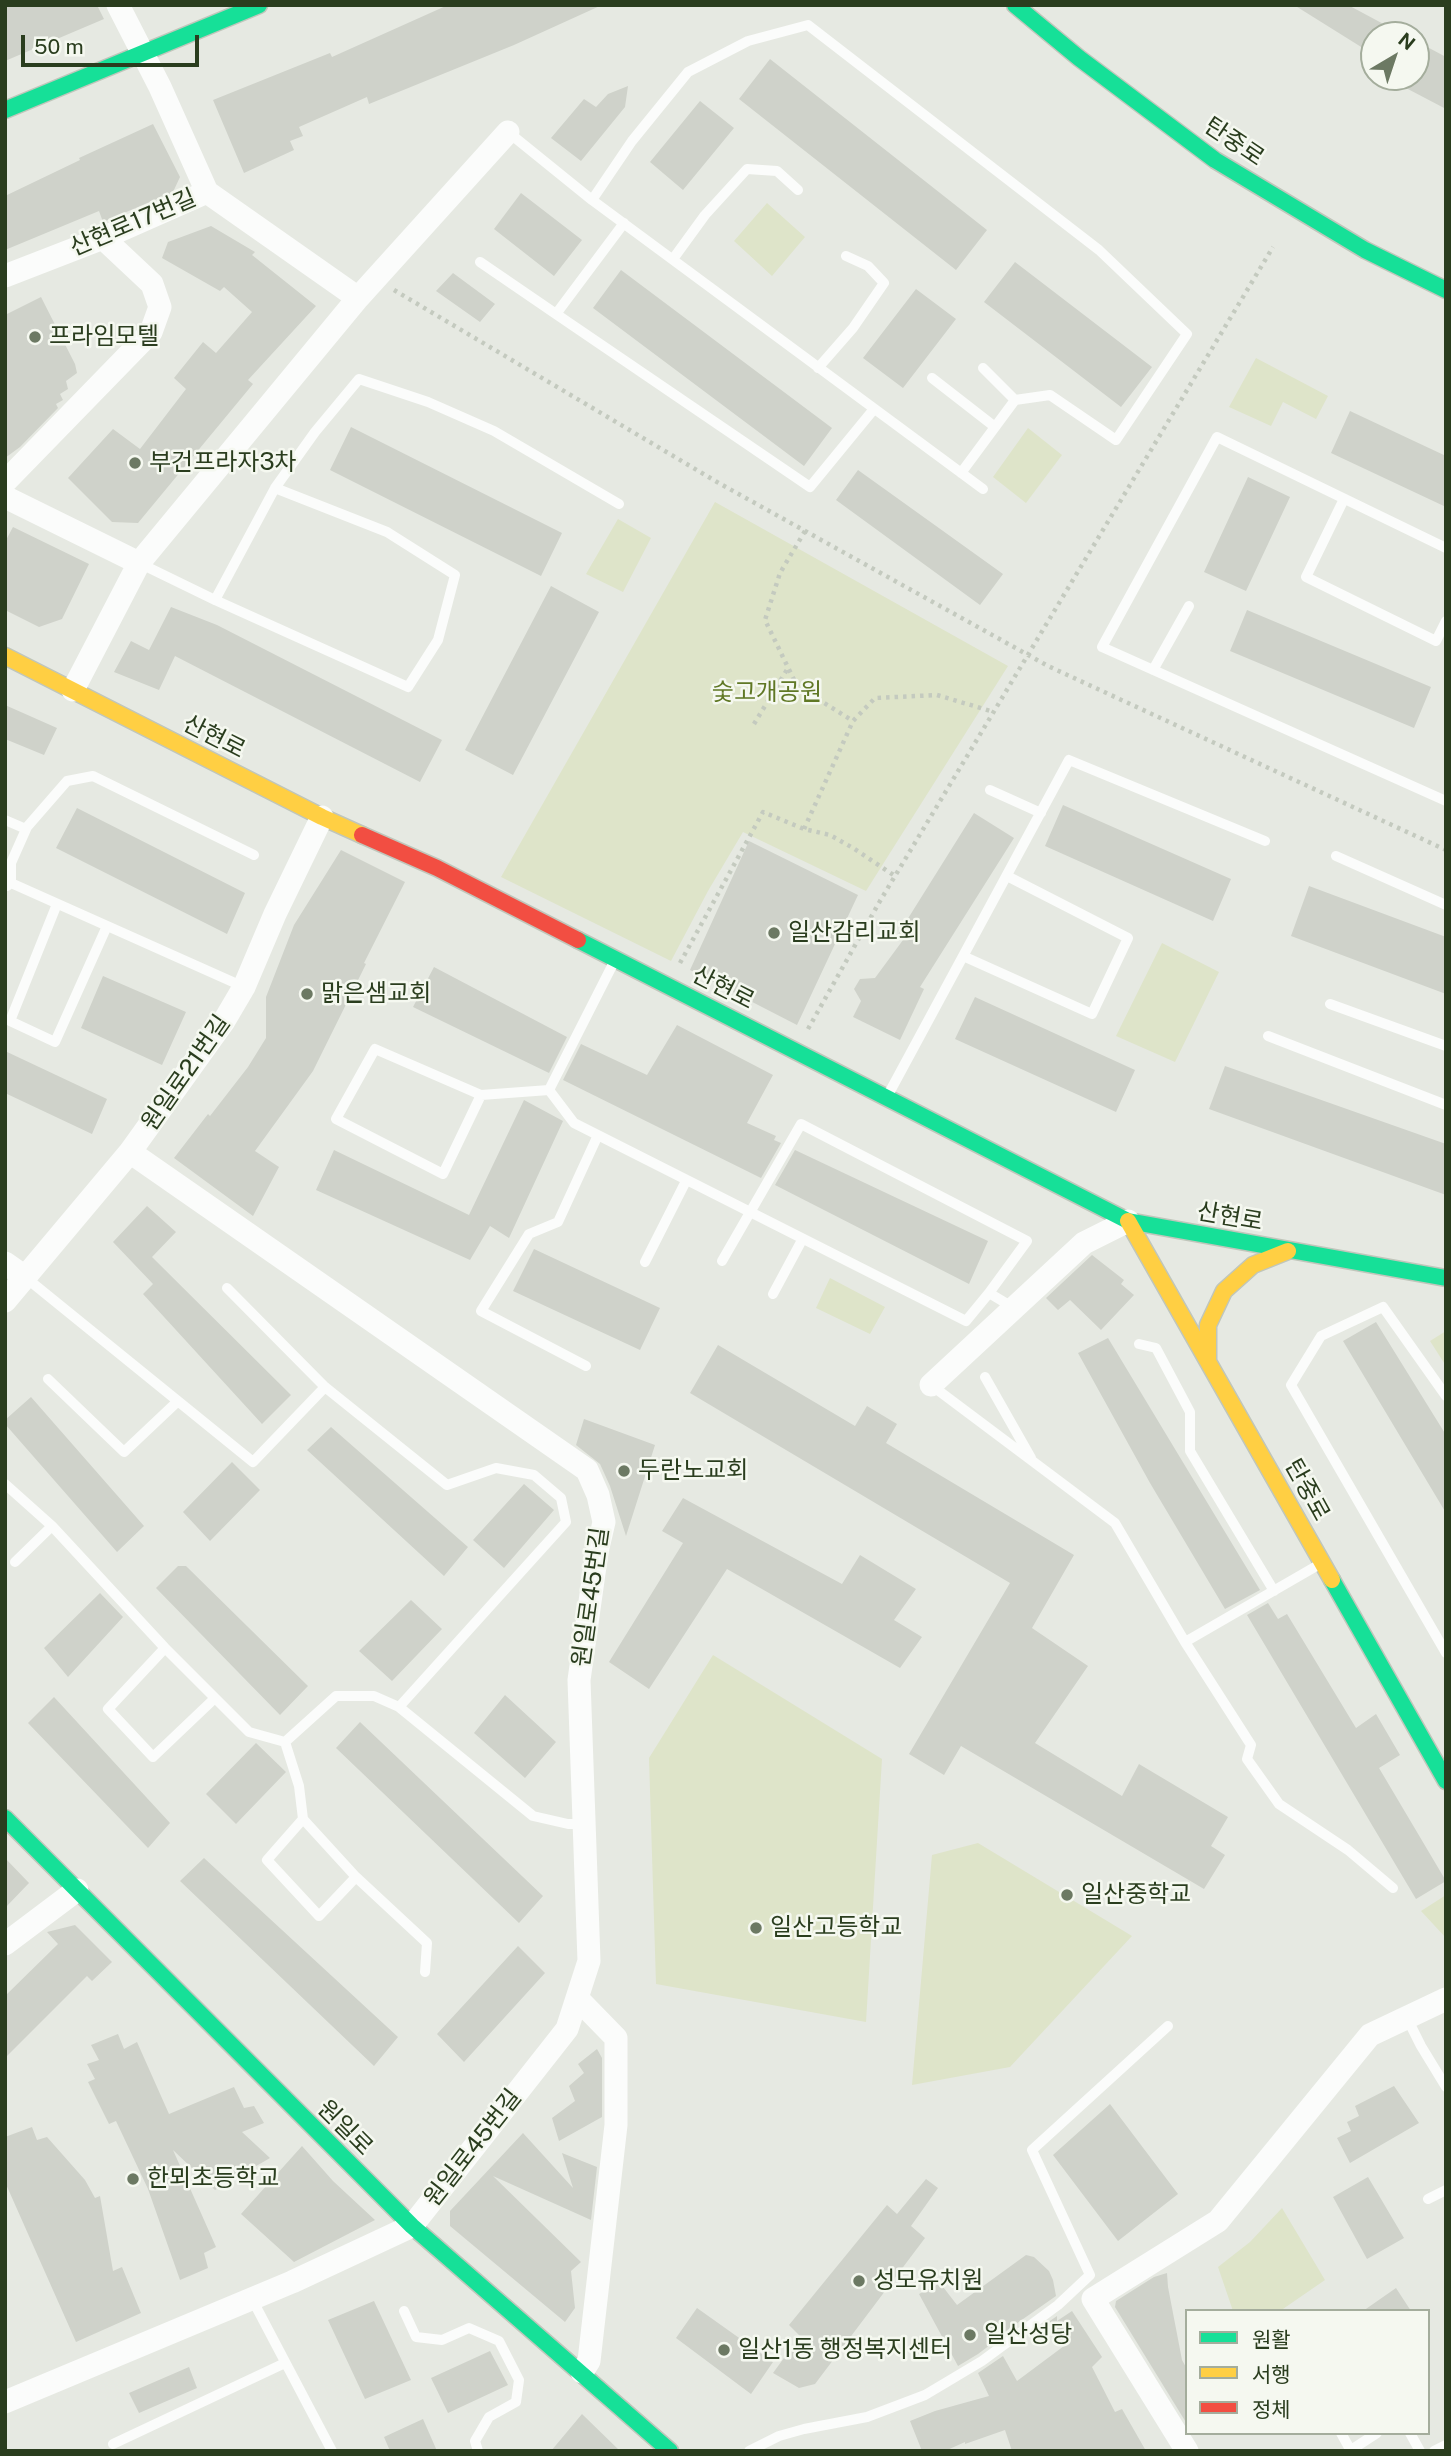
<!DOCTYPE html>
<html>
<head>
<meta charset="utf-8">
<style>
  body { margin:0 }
  #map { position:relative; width:1451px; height:2456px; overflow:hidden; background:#e6e9e2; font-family:"Public Sans","Noto Sans KR",sans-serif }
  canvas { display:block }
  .frame { position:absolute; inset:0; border:7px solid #2a3d1e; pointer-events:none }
  .legend { position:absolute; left:1185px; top:2309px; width:245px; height:126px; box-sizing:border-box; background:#f5f8f0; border:2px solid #a4ad9c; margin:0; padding:9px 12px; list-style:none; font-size:21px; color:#2a3d1e }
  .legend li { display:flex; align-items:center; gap:14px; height:35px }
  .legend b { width:35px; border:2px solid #a4ad9c }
  .north { position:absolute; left:1360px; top:21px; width:70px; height:70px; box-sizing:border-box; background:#f5f8f0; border:2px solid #a4ad9c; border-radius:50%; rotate:39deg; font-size:19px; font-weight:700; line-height:28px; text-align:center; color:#2a3d1e }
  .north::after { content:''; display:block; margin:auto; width:24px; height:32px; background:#6c7963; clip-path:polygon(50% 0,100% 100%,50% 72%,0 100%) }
  .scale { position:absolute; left:21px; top:35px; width:178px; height:32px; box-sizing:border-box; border:4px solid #2a3d1e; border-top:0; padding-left:9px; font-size:21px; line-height:24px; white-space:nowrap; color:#2a3d1e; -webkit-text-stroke:5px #f5f8f0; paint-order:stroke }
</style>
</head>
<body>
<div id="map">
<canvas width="1451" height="2456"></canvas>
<div class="frame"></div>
<ul class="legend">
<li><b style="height:9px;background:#16e098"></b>원활</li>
<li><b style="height:9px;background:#ffcf43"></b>서행</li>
<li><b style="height:9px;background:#f24e42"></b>정체</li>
</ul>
<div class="north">N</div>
<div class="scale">50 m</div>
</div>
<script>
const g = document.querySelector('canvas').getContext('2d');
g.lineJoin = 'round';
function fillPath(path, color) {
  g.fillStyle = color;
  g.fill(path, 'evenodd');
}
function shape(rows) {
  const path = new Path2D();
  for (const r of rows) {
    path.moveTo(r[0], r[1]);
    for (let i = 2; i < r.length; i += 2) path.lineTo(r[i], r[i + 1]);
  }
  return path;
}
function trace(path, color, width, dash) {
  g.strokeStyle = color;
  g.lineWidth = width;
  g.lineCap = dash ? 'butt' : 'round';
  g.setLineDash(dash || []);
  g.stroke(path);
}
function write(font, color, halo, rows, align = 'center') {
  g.font = font + ' "Public Sans","Noto Sans KR",sans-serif';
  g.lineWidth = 5;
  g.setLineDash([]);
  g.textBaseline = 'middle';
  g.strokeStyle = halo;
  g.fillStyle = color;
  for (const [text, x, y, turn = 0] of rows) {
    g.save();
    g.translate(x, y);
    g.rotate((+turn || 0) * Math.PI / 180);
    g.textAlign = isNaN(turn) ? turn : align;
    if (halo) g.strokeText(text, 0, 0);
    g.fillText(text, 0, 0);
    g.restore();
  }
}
const green = shape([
  [767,203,805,237,772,276,734,241],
  [1256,358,1328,396,1316,419,1283,402,1271,426,1229,407],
  [1028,428,1062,455,1026,503,993,477],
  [715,502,1008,666,866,891,743,832,708,891,671,961,501,877],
  [618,519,651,538,623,592,586,574],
  [1162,943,1219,972,1175,1062,1116,1036],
  [830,1278,885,1307,870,1334,816,1308],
  [1446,1331,1446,1366,1430,1341],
  [713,1655,882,1759,866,2022,656,1984,649,1758],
  [978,1843,1132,1936,1010,2067,912,2085,932,1855],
  [1446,1895,1446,1938,1421,1911],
  [1282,2208,1325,2280,1280,2311,1233,2311,1218,2267,1250,2242]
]);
const building = shape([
  [5,5,97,5,104,19,5,61],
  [448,5,602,5,514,45,369,104,367,97,299,127,303,136,290,141,294,150,244,173,213,100,330,53,332,57],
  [1294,5,1348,5,1404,35,1374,35,1374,55],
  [1416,41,1446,57,1446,109,1385,77,1416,77],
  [770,59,987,230,956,270,739,99],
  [628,86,625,107,581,161,551,138,584,99,596,107,608,94],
  [700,101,734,128,683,190,650,162],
  [153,124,180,177,173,192,103,222,99,211,5,250,5,196,80,160,79,158],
  [521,193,582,240,554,276,494,229],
  [211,226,255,252,252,255,316,306,248,380,253,384,138,523,112,522,68,478,113,429,140,449,186,389,174,378,203,342,216,353,252,312,224,287,220,291,162,258,168,242],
  [1015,262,1152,367,1121,407,984,302],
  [621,270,832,428,804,466,593,308],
  [453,273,495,304,480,322,436,291],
  [916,289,956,319,903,388,863,358],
  [41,297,75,364,77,373,66,381,68,389,60,394,63,400,56,404,58,408,20,447,5,458,5,315],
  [1350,411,1446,456,1446,507,1331,453],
  [351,427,562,533,541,576,330,470],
  [858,470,1003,574,980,605,836,500],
  [1248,477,1290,497,1246,591,1204,572],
  [13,527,89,564,62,619,39,627,5,610,5,542],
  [551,586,599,612,513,775,465,750],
  [171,607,217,625,442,740,420,782,175,656,159,690,114,672,131,641,149,650],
  [1247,610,1431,687,1414,728,1230,651],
  [5,705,57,728,44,755,5,739],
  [1063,805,1231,879,1213,921,1045,846],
  [77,808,245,893,227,934,56,848],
  [974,813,1014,838,920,987,924,989,900,1040,853,1017,861,1001,854,989,860,979,875,978,903,940,897,936],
  [749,841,858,895,797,1025,690,970],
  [341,850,405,882,364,963,366,964,313,1071,255,1151,279,1167,253,1216,174,1158,208,1114,210,1116,248,1067,266,1038,266,997,294,925],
  [1309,886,1446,937,1446,994,1291,936],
  [434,967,567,1037,549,1073,413,1007],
  [103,976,186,1012,162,1065,81,1028],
  [975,997,1135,1070,1116,1112,955,1039],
  [677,1025,773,1075,747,1123,776,1136,774,1140,781,1143,761,1178,563,1080,581,1044,647,1075],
  [5,1051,107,1099,92,1134,5,1093],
  [1225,1066,1446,1144,1446,1195,1209,1109],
  [524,1100,563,1121,509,1238,490,1226,470,1260,316,1190,334,1150,469,1215],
  [795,1150,988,1241,969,1284,775,1185],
  [147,1206,176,1232,152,1257,291,1395,262,1424,143,1294,153,1284,113,1242],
  [534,1249,660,1308,640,1350,513,1291],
  [1092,1255,1124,1280,1121,1284,1134,1295,1101,1330,1070,1300,1058,1310,1046,1298],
  [1376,1322,1446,1435,1446,1513,1343,1341],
  [1108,1338,1260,1590,1225,1609,1150,1483,1078,1353],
  [718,1345,855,1426,867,1406,897,1424,886,1443,1074,1555,1032,1628,1088,1666,1035,1743,1122,1796,1139,1764,1228,1817,1211,1846,1225,1855,1204,1889,961,1746,944,1775,909,1754,1010,1583,690,1393],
  [31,1397,144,1526,117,1552,5,1424,5,1420],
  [584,1419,655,1445,626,1536,610,1486,600,1464,576,1445],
  [331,1427,468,1547,444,1576,307,1450],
  [232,1462,260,1490,210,1541,183,1512],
  [524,1484,554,1510,504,1568,473,1540],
  [683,1498,842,1584,860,1555,916,1589,894,1620,922,1637,900,1668,727,1569,649,1689,609,1662,683,1543,662,1531],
  [178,1566,186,1566,308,1686,280,1715,156,1588],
  [100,1593,123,1617,68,1677,44,1648],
  [411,1600,442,1629,392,1681,359,1651],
  [1268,1603,1278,1619,1287,1614,1356,1728,1376,1714,1400,1755,1379,1768,1446,1881,1416,1899,1247,1615],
  [505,1695,556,1742,525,1778,474,1733],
  [54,1697,170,1823,148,1848,28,1723],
  [360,1722,543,1896,519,1923,336,1748],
  [256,1743,286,1772,236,1824,206,1794],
  [5,1858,29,1883,5,1908],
  [204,1858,398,2037,374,2066,180,1881],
  [75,1925,112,1962,92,1981,87,1976,5,2058,5,1996,58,1944,47,1932],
  [518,1946,545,1973,464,2062,437,2034],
  [118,2034,124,2049,137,2042,169,2114,234,2087,244,2108,254,2106,264,2123,242,2132,270,2158,215,2190,173,2150,216,2247,204,2253,208,2268,180,2280,148,2189,116,2121,109,2124,88,2082,95,2079,87,2064,99,2060,91,2045],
  [597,2049,602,2058,602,2117,559,2141,552,2118,575,2101,569,2086,584,2073,578,2064],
  [1394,2086,1419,2123,1350,2163,1337,2138,1351,2131,1347,2122,1359,2116,1355,2106],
  [1110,2104,1178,2194,1118,2241,1053,2155],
  [32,2127,37,2140,47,2137,85,2180,95,2198,100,2196,113,2271,122,2267,141,2313,76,2342,5,2182,5,2137],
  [523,2133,573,2188,562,2153,597,2167,591,2220,493,2176,581,2262,571,2271,575,2308,565,2322,450,2226,450,2211],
  [302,2146,333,2181,375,2220,294,2262,241,2214],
  [1368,2177,1404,2238,1367,2259,1333,2197],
  [926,2179,938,2188,911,2226,925,2238,815,2384,799,2388,773,2373,800,2336,789,2325,887,2205,897,2214],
  [1026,2255,1034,2257,1049,2271,1053,2280,1056,2296,993,2340,994,2342,978,2354,958,2366,919,2294,940,2283,957,2305],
  [1167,2273,1168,2287,1182,2360,1187,2369,1187,2424,1115,2307,1116,2301,1154,2277],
  [1396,2288,1411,2311,1363,2311],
  [374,2301,411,2380,365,2399,328,2320],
  [697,2308,773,2362,751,2394,676,2338],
  [1072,2311,1102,2357,1092,2367,1115,2412,1122,2409,1146,2451,1012,2451,1005,2430,965,2444,965,2442,945,2451,922,2451,910,2421,935,2411,989,2396,978,2373,1003,2356,1017,2381,1064,2346,1047,2323,1057,2316,1057,2321],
  [490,2351,508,2385,448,2413,431,2378],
  [189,2367,197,2388,139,2413,129,2393],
  [582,2414,620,2451,551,2451],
  [423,2419,437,2451,390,2451,384,2437]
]);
const path = shape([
  [394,290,717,482,1048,666,1446,850],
  [805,531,780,573,765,620,797,686,853,721],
  [754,724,788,668],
  [804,829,853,721,875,698,937,695,994,712],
  [680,963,763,812,804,829,830,835,853,848,895,876],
  [808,1029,880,901,1273,247]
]);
const lane = shape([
  [508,132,592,200,983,489],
  [592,200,632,141,688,72,748,41,808,25,1099,250,1187,334,1116,440,1050,395,1015,400,961,473],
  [673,259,705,215,747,169,777,171,798,190],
  [480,262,556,314,624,223],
  [556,314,810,487,874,409],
  [818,368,853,328,884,283,868,266,846,256],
  [983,368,1015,400],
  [932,378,995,427],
  [1344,499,1306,577,1436,641,1446,621],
  [1446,548,1217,437,1102,647,1446,801],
  [139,563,215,600,408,687,438,640,455,575,387,532,275,488,315,432,359,379,428,402,494,431,619,504],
  [215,600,275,488],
  [1153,670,1189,606],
  [990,790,1041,813],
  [5,820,26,829],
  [1336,856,1446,905],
  [11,883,11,863,27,827,67,781,93,776,254,855],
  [7,886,11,883,244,987],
  [57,904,10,1021,55,1042,107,926],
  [963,956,1092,1014,1128,938,1007,876],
  [614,962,549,1090,574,1123,966,1321,989,1293,1014,1308],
  [1330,1004,1446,1046],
  [1268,1036,1446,1105],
  [481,1095,443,1174,336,1119,375,1049,481,1095,549,1090],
  [888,1095,1069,760,1265,841],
  [722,1261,801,1124,1027,1241,989,1293],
  [645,1262,686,1181],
  [25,1277,253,1462,325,1387],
  [227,1288,325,1387,447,1485,496,1468,534,1475,561,1498,566,1522,399,1707],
  [773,1294,802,1240],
  [1139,1344,1156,1348,1190,1412,1190,1451,1274,1591],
  [586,1366,481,1311,529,1234,558,1222,598,1135],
  [985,1377,1031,1458],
  [48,1379,124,1452,178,1401],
  [931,1385,1115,1523,1185,1642,1251,1745,1247,1759,1279,1804,1348,1850,1393,1888],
  [1446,1396,1383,1307,1321,1336,1291,1385,1446,1653],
  [5,1484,52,1526,165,1648,249,1732,285,1742],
  [15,1562,52,1526],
  [1185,1642,1320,1564],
  [165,1648,108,1709,153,1757,215,1698],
  [285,1742,336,1696,374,1696,399,1707,533,1816,568,1824,584,1824],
  [285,1742,299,1786,303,1819,356,1877,427,1943,425,1972],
  [303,1819,267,1860,319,1916,356,1877],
  [1407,2018,1421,2046,1446,2087],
  [1428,2199,1446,2190],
  [252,2299,332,2451],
  [404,2311,416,2337,442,2340,469,2328,499,2341,519,2380,516,2402,489,2417,475,2441,478,2451],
  [1341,2433,1351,2451],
  [1410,2433,1420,2451],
  [113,2444,285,2363],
  [1351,2450,1377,2433],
  [749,2451,779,2436,804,2429,867,2417,925,2395,982,2361,1058,2305,1090,2275,1032,2150,1168,2026],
  [1434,2451,1446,2445]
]);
const street = shape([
  [118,5,160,87,207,192,358,298],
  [5,276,103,238,207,192],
  [5,482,151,332,160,307,152,284,103,238],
  [5,497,139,563],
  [73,690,139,563,358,298,508,132],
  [5,1263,25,1277],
  [5,1301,130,1152,224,1021,244,987,275,914,322,817],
  [931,1385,1084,1243,1128,1221],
  [5,1944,77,1890],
  [577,1998,616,2038,616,2125,589,2361,582,2372],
  [5,2402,292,2282,412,2226,567,2029,589,1961,579,1680,597,1552,604,1522,598,1495,587,1470,130,1152],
  [1187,2451,1093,2299,1218,2221,1370,2035,1446,1999]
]);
const fast = shape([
  [1015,5,1079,58,1215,160,1365,250,1446,290],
  [5,110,259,5],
  [578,940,1128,1221,1446,1278],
  [1332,1580,1446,1781],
  [5,1818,412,2226,670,2451]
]);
const slow = shape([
  [5,656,322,817,362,835],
  [1128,1221,1332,1580],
  [1208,1361,1208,1325,1224,1291,1253,1265,1288,1251]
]);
const jam = shape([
  [362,835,437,868,578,940]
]);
const markers = [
  [35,337,7,"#6c7963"],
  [135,463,7,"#6c7963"],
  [774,933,7,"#6c7963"],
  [307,994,7,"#6c7963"],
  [624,1471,7,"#6c7963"],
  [1067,1895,7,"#6c7963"],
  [756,1928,7,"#6c7963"],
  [133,2179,7,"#6c7963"],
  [859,2281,7,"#6c7963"],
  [970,2335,7,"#6c7963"],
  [724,2350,7,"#6c7963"]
];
const streetNames = [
  ["탄중로",1234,142,34],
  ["산현로17번길",133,223,-23],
  ["산현로",214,737,27],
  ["산현로",723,988,27],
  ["원일로21번길",186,1073,-55],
  ["산현로",1230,1217,10],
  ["탄중로",1307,1490,61],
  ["원일로45번길",591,1597,-82],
  ["원일로",345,2128,45],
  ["원일로45번길",473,2148,-52]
];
const poiNames = [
  ["프라임모텔",49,337],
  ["부건프라자3차",149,463],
  ["일산감리교회",788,933],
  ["맑은샘교회",321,994],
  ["두란노교회",638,1471],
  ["일산중학교",1081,1895],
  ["일산고등학교",770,1928],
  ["한뫼초등학교",147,2179],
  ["성모유치원",873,2281],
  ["일산성당",984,2335],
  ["일산1동 행정복지센터",738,2350]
];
const parkNames = [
  ["숯고개공원",767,693]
];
fillPath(green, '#dee4c9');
fillPath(building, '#cfd2ca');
trace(fast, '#c0c6bb', 19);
trace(slow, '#c0c6bb', 19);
trace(jam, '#c0c6bb', 19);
trace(path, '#c4cabf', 4.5, [3.5, 5]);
trace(lane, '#fbfcfb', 10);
trace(street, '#fbfcfb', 23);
trace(fast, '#16e098', 16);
trace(slow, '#ffcf43', 16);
trace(jam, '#f24e42', 16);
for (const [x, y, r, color] of markers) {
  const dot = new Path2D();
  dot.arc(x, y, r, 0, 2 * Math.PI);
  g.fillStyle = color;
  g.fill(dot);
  trace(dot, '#f5f8f0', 2.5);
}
write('24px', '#2a3d1e', '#f5f8f0', streetNames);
write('24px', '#2a3d1e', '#f5f8f0', poiNames, 'left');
write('24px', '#607825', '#f5f8f0', parkNames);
</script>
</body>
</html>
